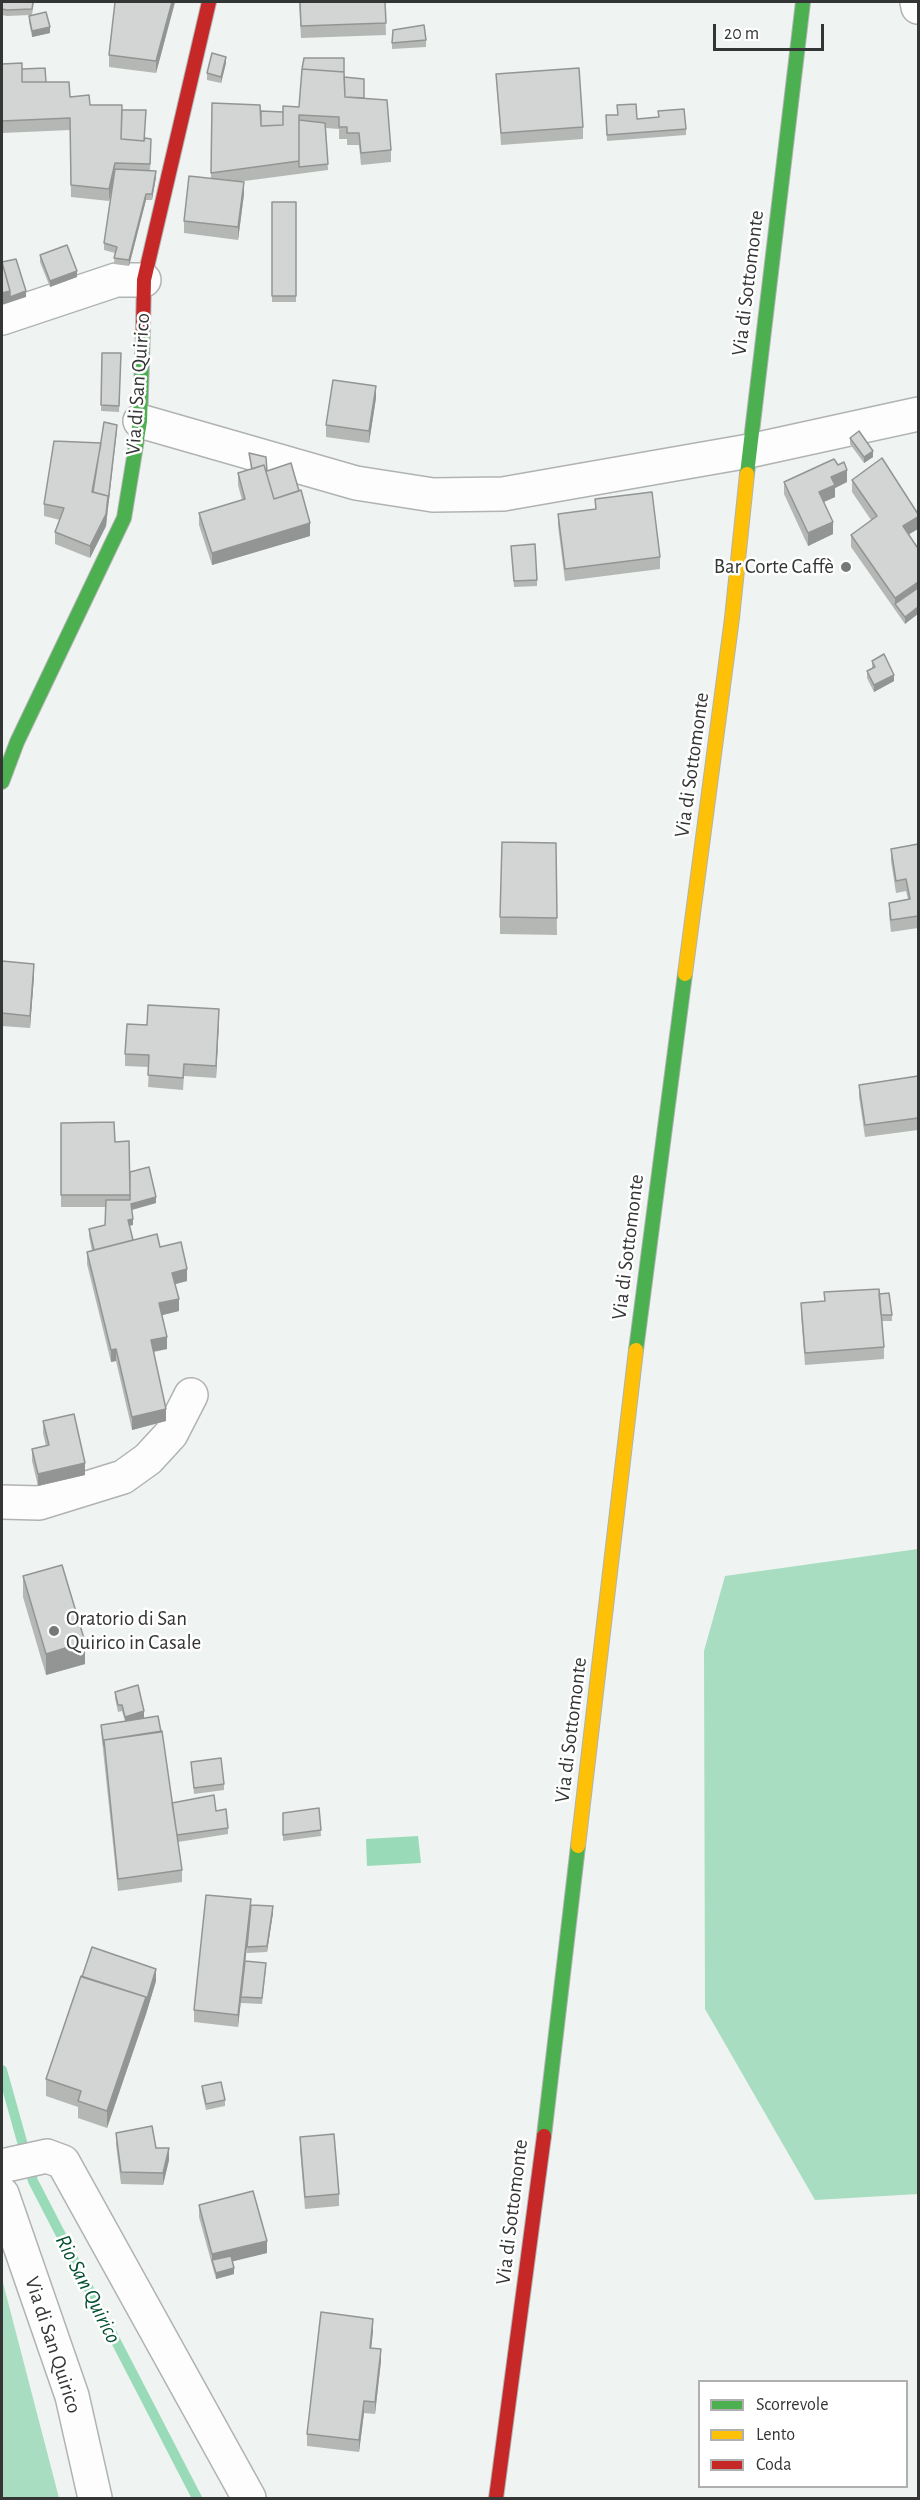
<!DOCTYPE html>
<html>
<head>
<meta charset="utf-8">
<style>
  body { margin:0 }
  #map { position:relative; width:920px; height:2500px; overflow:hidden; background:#eff3f1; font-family:"Alegreya Sans",sans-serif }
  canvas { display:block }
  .frame { position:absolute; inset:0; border:3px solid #343635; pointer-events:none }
  .legend { position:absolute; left:698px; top:2380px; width:210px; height:108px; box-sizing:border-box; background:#fff; border:2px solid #aeafae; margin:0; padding:8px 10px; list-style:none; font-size:18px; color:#343635 }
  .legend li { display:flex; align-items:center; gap:12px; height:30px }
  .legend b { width:30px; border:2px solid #aeafae }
  .scale { position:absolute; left:713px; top:24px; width:111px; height:27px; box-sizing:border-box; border:3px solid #343635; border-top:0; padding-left:8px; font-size:18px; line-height:21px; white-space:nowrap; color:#343635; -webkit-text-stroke:4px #fff; paint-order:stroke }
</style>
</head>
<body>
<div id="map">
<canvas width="920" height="2500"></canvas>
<div class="frame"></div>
<ul class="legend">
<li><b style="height:8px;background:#4caf50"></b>Scorrevole</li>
<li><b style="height:8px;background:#ffc107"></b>Lento</li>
<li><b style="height:8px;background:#c62828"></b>Coda</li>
</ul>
<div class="scale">20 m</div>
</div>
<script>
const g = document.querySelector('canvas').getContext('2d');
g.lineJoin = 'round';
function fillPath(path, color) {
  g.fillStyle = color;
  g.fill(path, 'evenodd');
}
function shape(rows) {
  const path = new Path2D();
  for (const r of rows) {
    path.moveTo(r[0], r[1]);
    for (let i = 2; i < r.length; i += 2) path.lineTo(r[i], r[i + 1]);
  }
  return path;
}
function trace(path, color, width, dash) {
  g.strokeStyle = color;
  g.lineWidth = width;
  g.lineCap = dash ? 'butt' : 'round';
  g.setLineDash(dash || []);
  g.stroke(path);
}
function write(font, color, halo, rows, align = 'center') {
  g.font = font + ' "Alegreya Sans",sans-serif';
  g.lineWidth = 5;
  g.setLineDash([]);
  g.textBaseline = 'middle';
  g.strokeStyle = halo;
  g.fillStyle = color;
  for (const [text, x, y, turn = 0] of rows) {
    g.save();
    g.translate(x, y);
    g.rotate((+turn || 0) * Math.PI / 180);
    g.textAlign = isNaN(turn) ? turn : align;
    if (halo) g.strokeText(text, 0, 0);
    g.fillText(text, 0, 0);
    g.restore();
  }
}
const forest = shape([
  [918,1549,918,2194,815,2200,705,2009,704,1651,725,1576],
  [2,2279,59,2498,2,2498]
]);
const water = shape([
  [418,1836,421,1863,367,1866,366,1839]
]);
const stream = shape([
  [2,2070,33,2181,197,2498]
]);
const street = shape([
  [917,2,918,7],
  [2,318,116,280,144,280],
  [140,421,356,483,433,495,503,494,749,451,918,414],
  [2,1502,39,1503,123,1477,148,1459,171,1434,191,1395],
  [2,2166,47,2156,63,2162,249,2498],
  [2,2194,72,2396,95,2498]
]);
const fast = shape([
  [747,474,803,2],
  [2,782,17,742,124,518,140,421,143,328],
  [636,1350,685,974],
  [544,2136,578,1846]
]);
const slow = shape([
  [685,974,732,618,747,474],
  [578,1846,636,1350]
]);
const jam = shape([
  [143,328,144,280,209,2],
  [496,2498,544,2136]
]);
const wall = shape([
  [2,2,34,2,32,15,50,33,32,37,29,22,29,16,30,15,7,16,2,15],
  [175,2,156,73,109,67,109,55],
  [299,2,391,2,391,3,385,3,386,35,301,38],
  [426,40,426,47,392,49,392,43],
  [226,63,221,83,207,80,207,73],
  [2,64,22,69,46,82,70,97,90,105,122,110,145,139,151,151,150,171,156,177,152,200,146,200,129,266,114,264,115,253,104,250,104,243,112,188,109,201,71,197,70,130,2,133],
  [496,74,583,127,583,139,501,145],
  [344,77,364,98,391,150,391,162,361,165,359,145,347,145,347,139,339,139,339,129,326,128,328,170,237,182,244,194,238,240,184,233,184,221,211,178,212,103,261,111,283,112,299,107],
  [658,111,686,129,686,135,607,141,606,115,637,119,658,117],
  [272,202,296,202,296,302,272,302],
  [40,255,77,277,50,287,40,262],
  [102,353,121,353,119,412,101,411],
  [376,398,369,443,326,437,326,425],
  [117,431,106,526,90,558,55,544,55,532,60,520,44,516,44,504],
  [850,438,873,457,864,463,850,444],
  [249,453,267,471,310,536,212,565,199,525,199,513,242,500,238,485,238,473,251,469],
  [852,480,909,535,917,547,905,624,851,547,851,535,871,520,852,492],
  [784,482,847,482,835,488,835,497,824,502,833,534,808,546,784,494],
  [595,499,660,557,660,569,565,581,558,526,558,514,595,509],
  [511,546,537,580,537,586,514,587],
  [872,661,894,681,874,692,867,678,867,671,872,668],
  [556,843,557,935,500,934,500,917],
  [918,844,918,928,891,932,889,915,889,903,908,899,906,891,896,893,891,861,891,849],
  [2,961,34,976,30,1028,2,1026],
  [219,1021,216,1078,184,1076,183,1090,148,1087,149,1067,125,1066,125,1054,147,1025],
  [918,1076,918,1130,865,1137,859,1097,859,1085],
  [61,1123,115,1142,130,1172,156,1203,132,1210,133,1225,129,1226,133,1240,160,1247,187,1281,175,1284,179,1311,161,1315,167,1349,154,1352,166,1421,132,1430,116,1361,111,1362,87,1264,87,1252,92,1251,89,1236,89,1229,105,1225,106,1207,61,1207],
  [824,1292,879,1294,892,1315,892,1321,882,1321,884,1347,884,1359,805,1365,801,1315,801,1303,824,1301],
  [43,1421,85,1475,38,1486,32,1461,32,1449,46,1446,43,1433],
  [23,1576,85,1664,46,1675,23,1597],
  [115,1692,144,1718,172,1803,216,1811,228,1828,228,1834,178,1842,182,1870,182,1882,118,1891,101,1731,101,1725,125,1721,122,1711,118,1712,115,1698],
  [191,1762,224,1784,224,1790,194,1794],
  [319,1808,321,1836,283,1841,283,1813],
  [251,1905,273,1913,267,1952,247,1953,248,1935,243,1980,266,1969,262,2004,241,2003,241,2000,238,2027,194,2022,194,2010],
  [156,1981,146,2014,107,2128,78,2118,78,2107,46,2096,46,2079],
  [202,2086,225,2100,225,2106,206,2110,202,2092],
  [116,2133,156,2148,169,2160,163,2185,121,2184,116,2145],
  [300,2137,339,2194,339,2206,305,2209,300,2149],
  [199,2205,267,2253,232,2261,234,2274,216,2279,199,2217],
  [373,2331,371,2348,381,2361,375,2414,364,2413,359,2452,307,2446,307,2434]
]);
const shadedWall = shape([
  [172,2,175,2,156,73,156,61],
  [50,27,50,33,32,37,32,31],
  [226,57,226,63,221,83,221,77],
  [115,163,115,175,109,201,109,189],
  [156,171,156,177,152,200,152,194],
  [244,182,244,194,238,240,238,227],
  [146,194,146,200,129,266,129,260],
  [77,271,77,277,50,287,50,281],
  [10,291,26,291,26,297,2,305,2,293],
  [376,386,376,398,369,443,369,431],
  [117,425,106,526,90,558,90,546],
  [873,451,873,457,864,463,864,457],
  [847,470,847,482,835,488,835,497,819,504,819,492,831,477],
  [918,517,918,529,903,538,903,526],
  [833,522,833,534,808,546,808,533],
  [310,523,310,536,212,565,212,553],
  [918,582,918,594,895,604,895,598],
  [918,607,918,614,905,624,905,617],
  [894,675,894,681,874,692,874,685],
  [34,964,34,976,30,1028,30,1016],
  [219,1009,219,1021,216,1078,216,1066],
  [156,1197,156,1203,131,1210,131,1204],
  [133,1219,133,1225,128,1226,128,1220],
  [187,1269,187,1281,172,1285,172,1273],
  [179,1299,179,1311,159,1316,159,1303],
  [167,1337,167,1349,151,1352,151,1340],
  [116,1349,116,1361,111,1362,111,1350],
  [166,1409,166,1421,132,1430,132,1417],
  [85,1463,85,1475,38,1486,38,1474],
  [85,1642,85,1664,46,1675,46,1654],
  [144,1711,144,1718,125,1723,125,1717],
  [251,1899,251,1911,238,2027,238,2015],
  [273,1906,273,1913,267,1952,267,1946],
  [156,1969,156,1981,146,2014,146,2002],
  [146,1997,146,2014,107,2128,107,2111],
  [169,2148,169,2160,163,2185,163,2173],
  [267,2241,267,2253,214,2266,212,2260,212,2254],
  [234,2268,234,2274,216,2279,216,2273],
  [373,2319,373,2331,370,2360,370,2348],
  [381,2349,381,2361,375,2414,375,2402],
  [364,2401,364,2413,359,2452,359,2440]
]);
const building = shape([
  [2,2,33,2,32,9,7,10,2,9,2,2],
  [115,2,172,2,156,61,109,55,115,2],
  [300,2,385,2,386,23,301,26,300,2],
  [46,12,50,27,32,31,29,16,46,12],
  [424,25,426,40,392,43,393,30,424,25],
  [212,53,226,57,221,77,207,73,212,53],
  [304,58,344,58,344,72,302,69,304,58],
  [22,63,22,82,69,82,70,97,89,95,90,105,122,105,121,139,144,141,145,138,151,139,150,164,115,163,109,189,71,185,70,118,2,121,2,64,22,63],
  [45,68,46,82,22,82,22,69,45,68],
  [579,68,583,127,501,133,496,74,579,68],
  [302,69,344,72,345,97,387,100,391,150,361,153,359,133,347,133,347,127,339,127,339,117,299,115,299,161,211,173,212,103,260,105,261,126,283,125,283,106,299,107,302,69],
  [344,77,364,79,364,98,345,97,344,77],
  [636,104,637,119,659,117,658,111,684,109,686,129,607,135,606,115,618,115,617,105,636,104],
  [122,110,146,110,144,141,121,139,122,110],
  [261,111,283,112,283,125,261,126,261,111],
  [299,120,325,123,328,164,299,167,299,120],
  [115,169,156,171,152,194,146,194,129,260,114,258,117,247,104,243,115,169],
  [189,176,244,182,238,227,184,221,189,176],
  [272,202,296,202,296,296,272,296,272,202],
  [67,245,77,271,50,281,40,255,67,245],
  [16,259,26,291,10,297,10,291,2,262,16,259],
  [2,262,10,291,2,293,2,262],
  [102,353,121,353,119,406,101,405,102,353],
  [333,380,376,386,369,431,326,425,333,380],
  [104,422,117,425,108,502,108,496,93,492,104,422],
  [859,431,873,451,864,457,850,438,859,431],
  [54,441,101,443,92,492,108,496,106,514,90,546,55,532,64,508,44,504,54,441],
  [249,453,266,457,267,471,291,463,299,491,274,499,264,465,252,469,249,453],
  [882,458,918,514,918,517,903,526,917,547,918,545,918,582,895,598,851,535,877,516,852,480,882,458],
  [834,459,838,465,844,462,847,470,831,477,835,485,819,492,833,522,808,533,784,482,834,459],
  [264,465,274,499,301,490,310,523,212,553,199,513,245,499,238,473,264,465],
  [652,492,660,557,565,569,558,514,596,509,595,499,652,492],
  [535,544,537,580,514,581,511,546,535,544],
  [918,588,918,607,905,617,895,604,918,588],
  [884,654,894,675,874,685,867,671,875,667,872,661,884,654],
  [502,842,556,843,557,918,500,917,502,842],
  [918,844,918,916,891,920,889,903,910,899,906,879,896,881,891,849,918,844],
  [2,961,34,964,30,1016,2,1013,2,961],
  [148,1005,219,1009,216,1066,184,1064,183,1078,148,1075,149,1055,125,1054,127,1024,147,1025,148,1005],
  [918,1076,918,1118,865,1125,859,1085,918,1076],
  [114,1122,115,1142,129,1141,130,1195,61,1195,61,1123,114,1122],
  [149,1167,156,1197,131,1204,133,1219,128,1220,133,1240,94,1250,89,1229,105,1225,106,1200,130,1200,130,1172,149,1167],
  [157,1234,160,1247,181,1242,187,1269,172,1273,179,1299,159,1303,167,1337,151,1340,166,1409,132,1417,116,1349,111,1350,87,1252,157,1234],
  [879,1289,884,1347,805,1353,801,1303,825,1301,824,1292,879,1289],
  [889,1293,892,1315,881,1315,879,1294,889,1293],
  [74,1414,85,1463,38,1474,32,1449,49,1445,43,1421,74,1414],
  [62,1565,85,1642,46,1654,23,1576,62,1565],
  [138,1685,144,1711,125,1717,122,1705,118,1705,115,1692,138,1685],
  [158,1716,161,1732,104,1740,104,1746,101,1725,158,1716],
  [162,1731,182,1870,118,1879,104,1740,162,1731],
  [221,1758,224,1784,194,1788,191,1762,221,1758],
  [214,1795,216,1811,226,1809,228,1828,177,1835,172,1803,214,1795],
  [319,1808,321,1830,283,1835,283,1813,319,1808],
  [206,1895,251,1899,238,2015,194,2010,206,1895],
  [251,1905,273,1906,267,1946,247,1947,251,1905],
  [92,1947,156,1969,146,2002,146,1997,82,1977,92,1947],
  [245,1961,266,1963,262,1998,241,1997,245,1961],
  [81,1976,146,1997,107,2111,78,2101,81,2091,46,2079,81,1976],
  [221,2082,225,2100,206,2104,202,2086,221,2082],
  [152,2126,156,2148,169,2148,163,2173,121,2172,116,2133,152,2126],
  [334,2134,339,2194,305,2197,300,2137,334,2134],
  [253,2191,267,2241,212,2254,199,2205,253,2191],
  [231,2256,234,2268,216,2273,212,2260,231,2256],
  [321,2312,373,2319,370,2348,381,2349,375,2402,364,2401,359,2440,307,2434,321,2312]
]);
const markers = [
  [846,567,6,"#757877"],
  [54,1631,6,"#757877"]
];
const streetNames = [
  ["Via di Sottomonte",748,283,-83],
  ["Via di San Quirico",138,384,-86],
  ["Via di Sottomonte",692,765,-82],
  ["Via di Sottomonte",628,1247,-83],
  ["Via di Sottomonte",571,1730,-83],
  ["Via di Sottomonte",512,2212,-83],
  ["Via di San Quirico",53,2345,72]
];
const poiNames = [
  ["Bar Corte Caffè",834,567],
  ["Oratorio di San",66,1619,"left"],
  ["Quirico in Casale",66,1643,"left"]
];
const waterNames = [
  ["Rio San Quirico",88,2289,63]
];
fillPath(forest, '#a8ddc1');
fillPath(water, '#99dbb8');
trace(stream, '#99dbb8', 10);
trace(street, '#b0b3b2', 36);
trace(fast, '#b0b3b2', 16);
trace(slow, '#b0b3b2', 16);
trace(jam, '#b0b3b2', 16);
trace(street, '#fdfdfd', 33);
trace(fast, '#4caf50', 14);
trace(slow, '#ffc107', 14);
trace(jam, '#c62828', 14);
fillPath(wall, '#b5b7b5');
fillPath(shadedWall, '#939594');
fillPath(building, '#d2d5d3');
trace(building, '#939594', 1.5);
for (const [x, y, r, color] of markers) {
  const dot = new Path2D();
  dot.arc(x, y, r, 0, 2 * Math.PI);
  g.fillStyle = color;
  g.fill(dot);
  trace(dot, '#fff', 2);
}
write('21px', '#343635', '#fff', streetNames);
write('21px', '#343635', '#fff', poiNames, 'right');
write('italic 22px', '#004f2f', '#fff', waterNames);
</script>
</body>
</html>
